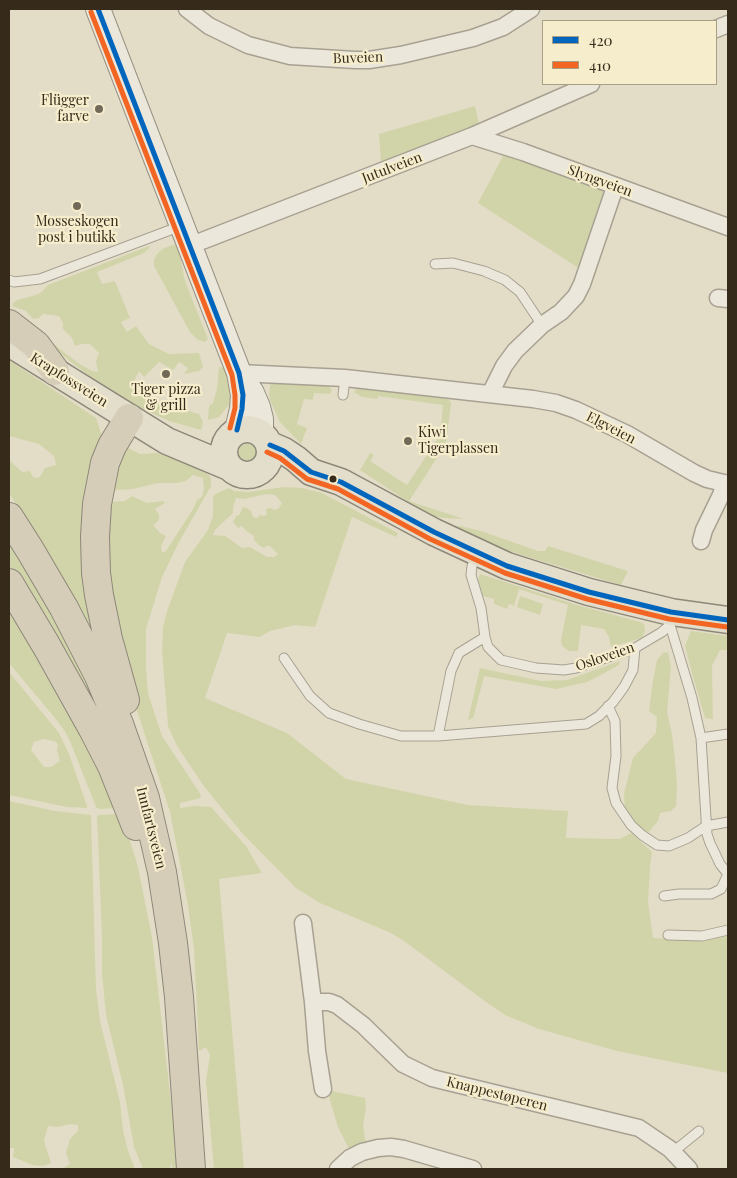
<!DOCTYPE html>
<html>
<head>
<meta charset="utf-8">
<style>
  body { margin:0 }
  #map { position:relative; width:737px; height:1178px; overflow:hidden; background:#e3ddc8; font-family:"Playfair Display",serif }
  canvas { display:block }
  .frame { position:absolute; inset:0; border:10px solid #362a1b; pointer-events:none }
  .legend { position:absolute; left:542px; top:20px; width:175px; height:65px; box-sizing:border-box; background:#f6edcc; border:1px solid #a99f85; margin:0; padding:6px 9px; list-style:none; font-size:15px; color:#362a1b }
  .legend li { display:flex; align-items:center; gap:10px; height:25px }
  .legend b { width:25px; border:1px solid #a99f85 }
</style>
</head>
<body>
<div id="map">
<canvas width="737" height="1178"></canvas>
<div class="frame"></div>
<ul class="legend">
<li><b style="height:6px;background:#0065bd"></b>420</li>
<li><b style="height:6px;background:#f26522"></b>410</li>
</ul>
</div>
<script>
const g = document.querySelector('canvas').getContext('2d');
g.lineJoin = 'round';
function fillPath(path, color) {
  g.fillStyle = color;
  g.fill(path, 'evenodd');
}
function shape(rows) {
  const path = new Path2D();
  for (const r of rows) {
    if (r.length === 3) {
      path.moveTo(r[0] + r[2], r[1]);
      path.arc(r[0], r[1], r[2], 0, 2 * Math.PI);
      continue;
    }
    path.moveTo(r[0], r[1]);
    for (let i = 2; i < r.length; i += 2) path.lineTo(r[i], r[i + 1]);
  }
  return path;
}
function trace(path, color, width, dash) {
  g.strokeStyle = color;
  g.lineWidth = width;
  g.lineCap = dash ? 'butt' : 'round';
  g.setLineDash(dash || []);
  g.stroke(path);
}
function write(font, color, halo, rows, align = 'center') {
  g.font = font + ' "Playfair Display",serif';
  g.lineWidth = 4.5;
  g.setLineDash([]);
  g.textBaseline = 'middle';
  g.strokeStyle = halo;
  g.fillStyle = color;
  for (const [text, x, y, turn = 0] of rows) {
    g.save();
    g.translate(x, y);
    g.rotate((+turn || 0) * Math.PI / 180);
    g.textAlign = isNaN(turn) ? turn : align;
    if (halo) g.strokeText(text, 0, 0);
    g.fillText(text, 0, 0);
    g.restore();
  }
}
const green = shape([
  [475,106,479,124,478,127,289,200,287,198,381,162,379,134],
  [502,151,600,187,606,192,586,258,577,267,478,203,503,156,500,155],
  [173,245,177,245,179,251,185,281,208,339,205,342,198,340,190,332,154,266,154,260,157,254,164,248],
  [149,246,149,248,144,253,97,272,102,284,115,281,130,318,121,322,127,332,136,326,149,344,169,354,199,353,203,367,199,371,184,374,188,368,179,362,173,370,159,362,144,377,139,371,133,383,133,387,143,394,144,397,151,400,199,414,203,422,201,430,169,421,128,402,101,385,9,314,9,310,78,363,92,371,98,372,96,361,99,353,90,344,81,344,75,346,72,338,63,329,63,323,59,316,43,314,39,318,33,319,26,311,12,306,13,303,17,300,36,295,42,292,48,285],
  [9,360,96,418,101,433,105,436,94,637,77,604,53,563,9,493,9,460,22,472,30,471,33,477,36,478,40,477,45,468,56,465,54,456,39,444,9,436],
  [219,367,224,368,229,380,230,398,229,405,219,417,208,420,209,406,213,403,217,389],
  [271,380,327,384,332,390,330,394,314,393,313,400,304,399,297,424,307,428,301,444,280,422,270,400,269,394],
  [357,387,445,397,449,400,451,403,446,444,409,501,464,519,443,518,438,517,433,518,360,470,370,453,374,455,370,461,407,485,440,435,443,405,378,396,377,399,362,397,354,392],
  [249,451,11],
  [126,447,140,454,157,453,165,456,198,468,209,475,211,479,211,486,178,544,162,577,146,629,146,668,148,693,162,736,201,795,200,798,197,799,180,803,180,808,194,806,211,807,246,846,262,873,219,879,244,1169,214,1169,206,1081,210,1055,206,1047,199,1051,194,949,188,905,170,812,130,689,106,592,108,480],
  [193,475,203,478,204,489,202,497,197,500,193,509,166,551,162,553,161,546,166,536,160,533,153,525,159,520,159,514,155,509,165,503,163,501,147,503,132,496,125,501,111,502,111,495,114,490,133,489,158,483,177,483,186,481],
  [283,487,302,488,322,493,398,533,396,537,352,517,315,627,295,625,270,631,260,637,227,633,205,698,287,733,346,779,468,805,568,811,566,838,620,839,631,833,652,852,650,867,648,902,653,938,705,940,728,933,728,1073,617,1051,539,1029,505,1015,486,1002,404,941,391,933,320,903,296,888,242,833,203,785,177,746,168,726,162,651,163,627,167,611,185,562,208,530,213,516,213,498,215,494,229,488,234,491,249,492],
  [267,494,275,495,282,503,279,508,275,510,270,508,266,509,267,515,263,516,260,515,257,518,253,517,251,511,247,508,243,507,240,514,236,516,233,522,238,528,242,526,245,530,254,536,254,540,260,546,264,548,266,546,270,546,278,554,274,557,267,557,250,547,242,548,225,536,213,535,215,530,233,513,233,507,236,498,244,499],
  [451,526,460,526,481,531,538,551,545,551,548,546,628,571,621,585,512,552,474,539],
  [9,533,35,574,122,754,9,573],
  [480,574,574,604,640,622,644,624,645,631,642,638,611,647,609,637,604,629,581,625,578,651,569,651,562,646,561,640,568,605,519,589,514,606,509,604,507,609,494,604,494,599,483,596,479,590,478,580],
  [520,596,543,604,540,615,517,607],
  [9,597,119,808,99,809,96,807,70,741,64,730,55,718,9,663],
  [691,631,728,636,728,650,720,650,712,666,713,719,705,718,693,677,685,646],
  [668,652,671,667,667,712,672,734,675,760,677,784,676,806,671,811,660,813,658,821,647,834,636,825,625,809,624,794,633,758,656,733,657,717,649,711,653,680,657,660,663,653],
  [620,661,619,665,597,677,587,682,556,689,484,676,474,715,473,718,468,720,480,668,541,681,567,680],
  [9,672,59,733,69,754,87,806,87,808,67,807,9,795],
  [44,739,54,741,58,744,57,750,60,761,51,767,44,767,31,750,34,742],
  [9,801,55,811,91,815,96,989,100,1021,120,1102,123,1130,128,1151,135,1169,62,1169,70,1164,66,1153,70,1139,78,1131,78,1125,71,1124,57,1127,48,1126,44,1141,51,1163,43,1166,32,1165,13,1157,14,1148,9,1148],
  [122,814,138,867,152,937,172,1111,181,1169,173,1169,171,1163,170,1169,143,1169,134,1147,123,1085,106,1015,102,974,102,936,97,816,99,815],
  [327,1090,365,1098,366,1108,363,1125,365,1139,367,1142,363,1146,352,1150,349,1149,338,1127]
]);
const lane = shape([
  [435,264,453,263,484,271,505,280,520,292,542,325],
  [9,280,14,282,40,279,173,229],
  [343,395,345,378],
  [477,554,472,566,471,575,481,608,485,637,488,647,501,660,536,668,564,670,576,668,635,648,662,632,670,625],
  [670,620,670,625,692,698,701,738,707,834,710,843,720,864,728,874],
  [284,658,310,696,329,713,359,724,401,736,438,736,586,724,599,716,613,702,624,687,633,670,635,648],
  [608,706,615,721,616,756,612,788,616,803,631,825,642,835,657,845,669,846,688,838,706,826,728,822],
  [438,736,451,671,459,653,485,637],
  [701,738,728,734],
  [664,896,679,894,711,894,721,889,728,874],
  [668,935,702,936,728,930],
  [673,1152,699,1131]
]);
const street = shape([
  [187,9,209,26,248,45,290,56,355,60,369,60,401,55,473,38,503,27,531,9],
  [716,29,728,24],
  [472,136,523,152,728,227],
  [189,246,472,136,591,84],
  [718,298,728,299],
  [239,373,345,378,533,399,556,403,576,410,627,434,694,473,707,479,728,484],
  [490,394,504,366,515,351,542,325,561,312,576,296,582,284,615,187],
  [701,541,704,530,721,495,725,483],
  [303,923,313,1002,329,1002,337,1005,363,1025,403,1064,432,1078,444,1081,639,1128,670,1149,689,1169],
  [313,1002,317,1051,323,1089],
  [338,1169,350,1158,362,1152,378,1148,391,1147,404,1149,473,1169]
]);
const secondary = shape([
  [98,9,239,373,243,395,242,409,237,430],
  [244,381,252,393,258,407,261,419,261,433]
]);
const primary = shape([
  [9,343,167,441,229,467],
  [247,452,23],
  [270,445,284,451,296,459,311,472,341,482,434,532,507,566,589,592,671,612,728,620]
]);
const highway = shape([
  [9,324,36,345,55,371],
  [9,517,30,550,64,608,99,676,119,724,145,798,162,872,173,943,179,997,191,1169],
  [9,583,46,645,94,731,112,766,136,826],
  [125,700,108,639,99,595,96,573,95,537,97,504,105,463,112,446,129,418]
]);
const bus1 = shape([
  [98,9,239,373,243,395,242,409,237,430],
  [270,445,284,451,311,472,341,482,434,532,507,566,589,592,671,612,728,620]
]);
const bus2 = shape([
  [91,12,232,375,235,395,235,408,230,428],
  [267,452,280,458,307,479,338,489,430,539,505,573,587,599,669,619,727,627]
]);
const markers = [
  [99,109,5,"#736958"],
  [77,206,5,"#736958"],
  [166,374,5,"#736958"],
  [408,441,5,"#736958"],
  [333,479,4.5,"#362a1b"]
];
const streetNames = [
  ["Buveien",358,58,-2],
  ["Jutulveien",392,168,-21],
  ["Slyngveien",600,181,20],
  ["Krapfossveien",69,380,32],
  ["Elgveien",611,428,27],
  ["Osloveien",605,657,-19],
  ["Innfartsveien",151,828,76],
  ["Knappestøperen",497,1094,14]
];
const poiNames = [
  ["Flügger",89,101,"right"],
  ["farve",89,117,"right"],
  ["Mosseskogen",77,222],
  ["post i butikk",77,238],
  ["Tiger pizza",166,390],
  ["& grill",166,406],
  ["Kiwi",418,433,"left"],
  ["Tigerplassen",418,449,"left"]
];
fillPath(green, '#d1d4a9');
trace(lane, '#a8a192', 11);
trace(street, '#a8a192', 19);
trace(secondary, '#979182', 26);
trace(primary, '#8d8779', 29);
trace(highway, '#8d8779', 30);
trace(lane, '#ebe7da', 9);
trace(street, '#ebe7da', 16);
trace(secondary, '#ebe7da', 24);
trace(primary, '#e3ddcb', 26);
trace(highway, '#d6cdb9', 28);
trace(bus1, '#0065bd', 5);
trace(bus2, '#f26522', 5);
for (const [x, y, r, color] of markers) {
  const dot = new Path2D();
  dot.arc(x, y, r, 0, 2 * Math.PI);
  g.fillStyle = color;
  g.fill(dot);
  trace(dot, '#f6edcc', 2);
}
write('14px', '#362a1b', '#f6edcc', streetNames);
write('14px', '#362a1b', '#f6edcc', poiNames);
</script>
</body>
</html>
